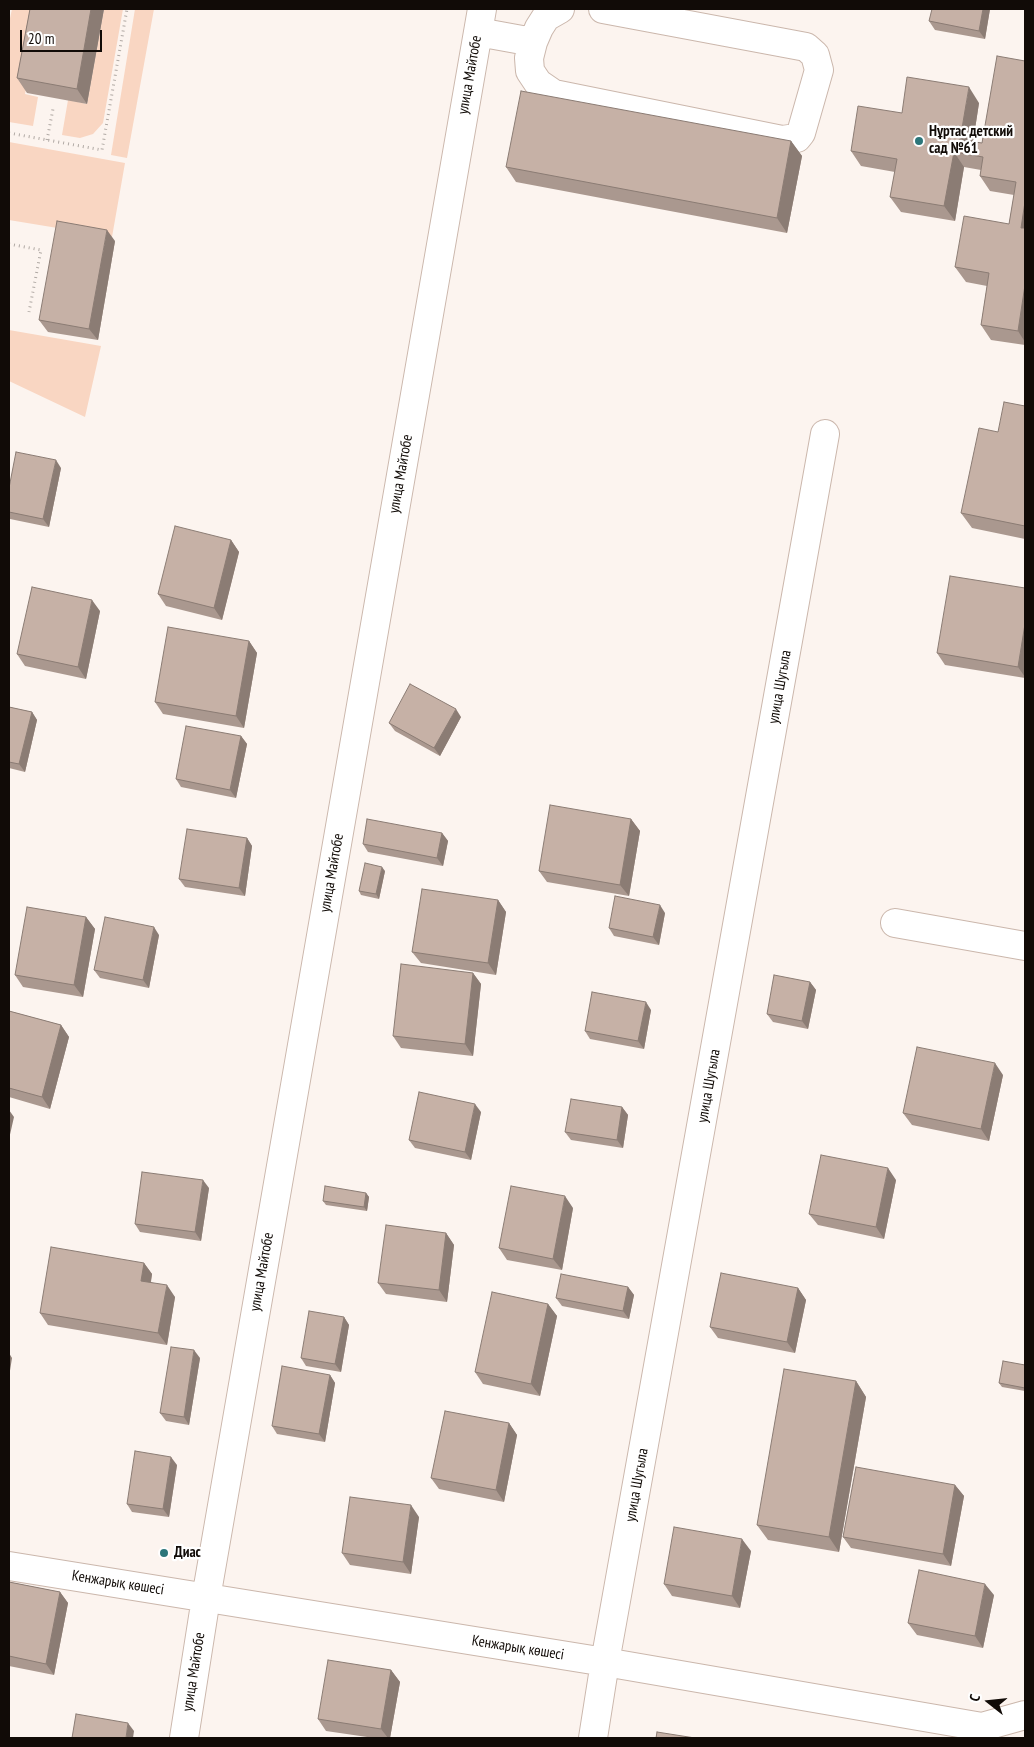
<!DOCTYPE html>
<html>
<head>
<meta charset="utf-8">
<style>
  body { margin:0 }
  #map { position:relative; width:1034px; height:1747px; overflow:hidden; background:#fcf4ef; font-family:"PT Sans Narrow",sans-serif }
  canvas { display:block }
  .frame { position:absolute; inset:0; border:10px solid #110b07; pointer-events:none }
  .north { position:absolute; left:964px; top:1677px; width:50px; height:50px; -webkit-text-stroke:4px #fff; paint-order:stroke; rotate:286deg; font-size:14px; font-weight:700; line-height:20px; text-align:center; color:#110b07 }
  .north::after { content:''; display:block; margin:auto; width:18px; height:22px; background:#110b07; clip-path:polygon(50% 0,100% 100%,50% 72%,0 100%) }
  .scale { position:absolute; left:20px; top:30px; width:82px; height:22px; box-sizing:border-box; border:2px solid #110b07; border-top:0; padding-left:6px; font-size:15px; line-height:18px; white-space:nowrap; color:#110b07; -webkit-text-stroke:4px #fff; paint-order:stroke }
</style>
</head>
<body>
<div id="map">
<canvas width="1034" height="1747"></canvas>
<div class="frame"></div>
<div class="north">С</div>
<div class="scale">20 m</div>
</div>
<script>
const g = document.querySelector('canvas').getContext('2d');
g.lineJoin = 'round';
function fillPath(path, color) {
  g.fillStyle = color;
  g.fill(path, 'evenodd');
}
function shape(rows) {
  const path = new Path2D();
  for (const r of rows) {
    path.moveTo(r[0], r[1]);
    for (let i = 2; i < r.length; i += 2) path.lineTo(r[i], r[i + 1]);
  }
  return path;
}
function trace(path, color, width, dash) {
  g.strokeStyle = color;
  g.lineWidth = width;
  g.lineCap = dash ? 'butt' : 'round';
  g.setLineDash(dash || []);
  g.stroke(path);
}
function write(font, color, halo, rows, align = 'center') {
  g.font = font + ' "PT Sans Narrow",sans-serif';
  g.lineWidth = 4.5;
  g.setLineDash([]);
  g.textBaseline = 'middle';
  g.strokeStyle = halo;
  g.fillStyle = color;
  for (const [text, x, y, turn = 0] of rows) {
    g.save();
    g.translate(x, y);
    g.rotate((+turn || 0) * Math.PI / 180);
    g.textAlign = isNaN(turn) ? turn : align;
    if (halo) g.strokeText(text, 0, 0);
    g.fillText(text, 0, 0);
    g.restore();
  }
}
const green = shape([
  [12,9,42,9,25,94,38,97,33,126,9,122,9,23],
  [104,9,123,9,103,123,93,134,80,138,62,135,68,100,87,104],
  [135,9,154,9,127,158,111,155],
  [9,142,125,163,112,237,9,220],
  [9,330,101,346,85,417,9,381]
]);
const path = shape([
  [9,133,102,150,127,9],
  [47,140,53,109],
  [9,244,41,250,29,312]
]);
const minor = shape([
  [560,9,546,17,539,28,533,42,529,58,530,71,538,83,554,94,782,140,797,138,801,133,819,70,815,55,806,47,603,9],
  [478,32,533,42],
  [895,923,1025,946],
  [9,1566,605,1662,982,1727,1025,1715],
  [184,1738,206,1598,482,9],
  [593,1738,605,1662,825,434]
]);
const wall = shape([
  [30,9,104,9,87,104,27,93,17,78],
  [990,9,985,39,935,30,929,21],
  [1025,61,1025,345,991,340,981,325,987,286,966,282,955,267,1009,224,1014,195,990,191,980,176,981,170,964,167,955,221,901,212,890,197,895,172,861,166,851,151,902,113,979,103,973,142,982,143],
  [791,141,802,156,787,233,516,182,506,167],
  [115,241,98,340,48,332,39,320],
  [1025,406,1025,539,972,528,961,513,998,432],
  [61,468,49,527,10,519,9,518,9,488],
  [231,540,239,552,222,620,166,606,158,594],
  [1025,588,1025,678,945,665,937,653],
  [100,611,86,679,25,666,17,654],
  [249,641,257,653,244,728,163,714,155,702],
  [9,707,32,712,37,720,25,772,9,768],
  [461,717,440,756,395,731,389,723],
  [241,736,247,744,236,798,181,787,176,779],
  [631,819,640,831,629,896,547,882,539,871],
  [442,833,448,841,443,866,368,852,363,844],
  [247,838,252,846,245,896,185,887,179,879],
  [385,871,379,899,361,895,359,891],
  [498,900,506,912,496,975,421,963,412,952],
  [665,913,659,945,614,936,609,928],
  [86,917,95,929,83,997,23,987,15,975],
  [159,935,149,988,100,978,94,970],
  [473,973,481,984,473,1056,401,1048,393,1036],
  [810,982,816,990,808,1029,773,1022,767,1014],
  [651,1010,644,1049,590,1039,585,1031],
  [9,1011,61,1025,69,1037,50,1109,9,1097],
  [1003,1075,989,1141,912,1125,903,1113],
  [622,1107,628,1115,623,1148,571,1140,565,1132],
  [481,1112,471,1160,415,1148,409,1140],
  [896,1180,884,1239,818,1225,809,1214],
  [209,1188,201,1241,140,1232,135,1224],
  [366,1193,369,1197,367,1211,326,1205,323,1201],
  [573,1208,562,1270,507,1260,499,1248],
  [446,1233,454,1245,447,1302,386,1294,378,1283],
  [144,1263,152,1274,151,1282,175,1297,167,1345,48,1325,40,1313],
  [628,1287,634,1295,629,1319,562,1306,556,1298],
  [798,1288,806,1300,795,1353,718,1338,710,1327],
  [548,1304,557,1316,540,1396,483,1384,475,1372],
  [344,1317,349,1325,341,1372,306,1366,301,1358],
  [200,1358,189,1425,166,1421,160,1413],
  [1025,1365,1025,1391,1002,1387,999,1383],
  [330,1375,335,1383,325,1442,277,1434,272,1426],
  [856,1381,866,1397,839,1552,768,1540,757,1525],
  [509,1423,517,1435,504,1502,439,1489,431,1478],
  [177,1465,169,1517,132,1512,127,1504],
  [955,1485,964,1496,951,1566,851,1548,843,1537],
  [419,1517,411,1574,350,1565,342,1553],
  [751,1551,740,1608,672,1596,664,1584],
  [9,1582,60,1592,68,1603,54,1675,9,1666],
  [994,1595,983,1648,917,1635,908,1623],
  [391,1670,400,1682,390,1738,374,1738,326,1731,318,1719]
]);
const shadedWall = shape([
  [91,9,104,9,87,104,77,89],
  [983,9,990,9,985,39,979,31],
  [969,87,979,103,971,155,960,140],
  [791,141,802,156,787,233,777,218],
  [954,152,964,167,955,221,944,206],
  [1025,202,1025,234,1021,228],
  [107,230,115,241,98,340,89,329],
  [1025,285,1025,342,1018,331],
  [56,460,61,468,49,527,43,519],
  [231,540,239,552,222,620,214,608],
  [92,600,100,611,86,679,78,667],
  [1025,624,1025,669,1024,669,1025,670,1025,677,1018,667],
  [249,641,257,653,244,728,236,716],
  [456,709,461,717,440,756,434,748],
  [32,712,37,720,25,772,19,764],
  [241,736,247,744,236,798,230,790],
  [631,819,640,831,629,896,620,885],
  [442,833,448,841,443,866,437,858],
  [247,838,252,846,245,896,239,888],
  [382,867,385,871,379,899,376,894],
  [498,900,506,912,496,975,488,963],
  [660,905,665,913,659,945,653,937],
  [86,917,95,929,83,997,74,985],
  [154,927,159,935,149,988,143,980],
  [473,973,481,984,473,1056,465,1044],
  [810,982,816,990,808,1029,802,1021],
  [646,1002,651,1010,644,1049,638,1041],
  [61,1025,69,1037,50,1109,42,1097],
  [995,1063,1003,1075,989,1141,981,1129],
  [475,1104,481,1112,471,1160,465,1152],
  [622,1107,628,1115,623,1148,617,1140],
  [9,1110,14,1117,9,1139],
  [888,1168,896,1180,884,1239,876,1227],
  [203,1180,209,1188,201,1241,195,1232],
  [366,1193,369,1197,367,1211,364,1207],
  [565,1196,573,1208,562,1270,553,1259],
  [446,1233,454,1245,447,1302,439,1290],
  [144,1263,152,1274,149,1292,141,1281],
  [167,1285,175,1297,167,1345,158,1333],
  [628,1287,634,1295,629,1319,623,1311],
  [798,1288,806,1300,795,1353,787,1342],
  [548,1304,557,1316,540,1396,531,1384],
  [344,1317,349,1325,341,1372,335,1364],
  [194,1350,200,1358,189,1425,184,1417],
  [9,1353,12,1358,9,1377],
  [330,1375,335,1383,325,1442,319,1434],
  [856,1381,866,1397,839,1552,829,1537],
  [509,1423,517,1435,504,1502,496,1490],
  [171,1457,177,1465,169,1517,163,1509],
  [955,1485,964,1496,951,1566,943,1554],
  [411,1505,419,1517,411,1574,403,1562],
  [742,1539,751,1551,740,1608,732,1596],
  [985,1584,994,1595,983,1648,975,1636],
  [60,1592,68,1603,54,1675,46,1664],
  [391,1670,400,1682,390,1738,388,1738,381,1729],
  [128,1723,134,1731,133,1738,126,1738]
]);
const building = shape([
  [30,9,91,9,77,89,17,78,30,9],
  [932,9,983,9,979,31,929,21,932,9],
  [997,56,1025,61,1025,202,1021,228,1025,228,1025,285,1018,331,981,325,989,273,955,267,964,216,1009,224,1016,182,980,176,983,157,954,152,944,206,890,197,897,159,851,151,858,106,902,113,907,77,969,87,960,140,982,143,997,56],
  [521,91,791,141,777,218,506,167,521,91],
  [57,221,107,230,89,329,39,320,57,221],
  [1004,402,1025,406,1025,526,961,513,979,428,998,432,1004,402],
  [16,452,56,460,43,519,9,512,9,488,16,452],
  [175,526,231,540,214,608,158,594,175,526],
  [950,576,1025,588,1025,624,1018,667,937,653,950,576],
  [32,587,92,600,78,667,17,654,32,587],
  [168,627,249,641,236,716,155,702,168,627],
  [410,684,456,709,434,748,389,723,410,684],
  [9,707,32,712,19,764,9,762,9,707],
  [186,726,241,736,230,790,176,779,186,726],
  [550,805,631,819,620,885,539,871,550,805],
  [367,819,442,833,437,858,363,844,367,819],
  [187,829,247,838,239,888,179,879,187,829],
  [365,863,382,867,376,894,359,891,365,863],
  [422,889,498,900,488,963,412,952,422,889],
  [615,896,660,905,653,937,609,928,615,896],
  [27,907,86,917,74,985,15,975,27,907],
  [105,917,154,927,143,980,94,970,105,917],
  [401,964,473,973,465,1044,393,1036,401,964],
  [774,975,810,982,802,1021,767,1014,774,975],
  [592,992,646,1002,638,1041,585,1031,592,992],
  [9,1011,61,1025,42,1097,9,1088,9,1011],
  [917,1047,995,1063,981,1129,903,1113,917,1047],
  [419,1092,475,1104,465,1152,409,1140,419,1092],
  [571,1099,622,1107,617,1140,565,1132,571,1099],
  [821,1155,888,1168,876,1227,809,1214,821,1155],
  [142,1172,203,1180,195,1232,135,1224,142,1172],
  [325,1186,366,1193,364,1207,323,1201,325,1186],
  [511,1186,565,1196,553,1259,499,1248,511,1186],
  [386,1225,446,1233,439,1290,378,1283,386,1225],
  [51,1247,144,1263,141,1281,167,1285,158,1333,40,1313,51,1247],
  [721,1273,798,1288,787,1342,710,1327,721,1273],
  [561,1274,628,1287,623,1311,556,1298,561,1274],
  [492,1292,548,1304,531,1384,475,1372,492,1292],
  [309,1311,344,1317,335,1364,301,1358,309,1311],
  [171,1347,194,1350,184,1417,160,1413,171,1347],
  [1003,1361,1025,1365,1025,1388,999,1383,1003,1361],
  [282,1366,330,1375,319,1434,272,1426,282,1366],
  [784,1369,856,1381,829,1537,757,1525,784,1369],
  [445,1411,509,1423,496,1490,431,1478,445,1411],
  [135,1451,171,1457,163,1509,127,1504,135,1451],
  [856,1467,955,1485,943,1554,843,1537,856,1467],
  [350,1497,411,1505,403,1562,342,1553,350,1497],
  [674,1527,742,1539,732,1596,664,1584,674,1527],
  [919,1570,985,1584,975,1636,908,1623,919,1570],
  [9,1582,60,1592,46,1664,9,1656,9,1582],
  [328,1660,391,1670,381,1729,318,1719,328,1660],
  [76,1714,128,1723,126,1738,72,1738,76,1714],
  [657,1732,695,1738,656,1738,657,1732]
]);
const markers = [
  [919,141,5,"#2c767a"],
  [164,1553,5,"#2c767a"]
];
const streetNames = [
  ["улица Майтобе",470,75,-80],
  ["улица Майтобе",401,474,-80],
  ["улица Шугыла",780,687,-80],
  ["улица Майтобе",332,873,-80],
  ["улица Шугыла",709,1086,-80],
  ["улица Майтобе",262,1272,-80],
  ["улица Шугыла",637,1485,-80],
  ["Кенжарық көшесі",118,1583,9],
  ["Кенжарық көшесі",518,1648,9],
  ["улица Майтобе",194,1672,-81]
];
const poiNames = [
  ["Нұртас детский",929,132],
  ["сад №61",929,149],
  ["Диас",174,1553]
];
fillPath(green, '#f9d6c2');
trace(minor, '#cbb7ac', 30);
trace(path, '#b0a9a4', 3, [1, 4]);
trace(minor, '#fff', 28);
fillPath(wall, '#aa988f');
fillPath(shadedWall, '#8b7c74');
fillPath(building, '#c6b1a6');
trace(building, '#8b7c74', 1);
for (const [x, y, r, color] of markers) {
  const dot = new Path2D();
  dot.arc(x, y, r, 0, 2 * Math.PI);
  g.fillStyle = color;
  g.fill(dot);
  trace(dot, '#fff', 2);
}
write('15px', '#110b07', '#fff', streetNames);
write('bold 15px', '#110b07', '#fff', poiNames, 'left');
</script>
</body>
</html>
